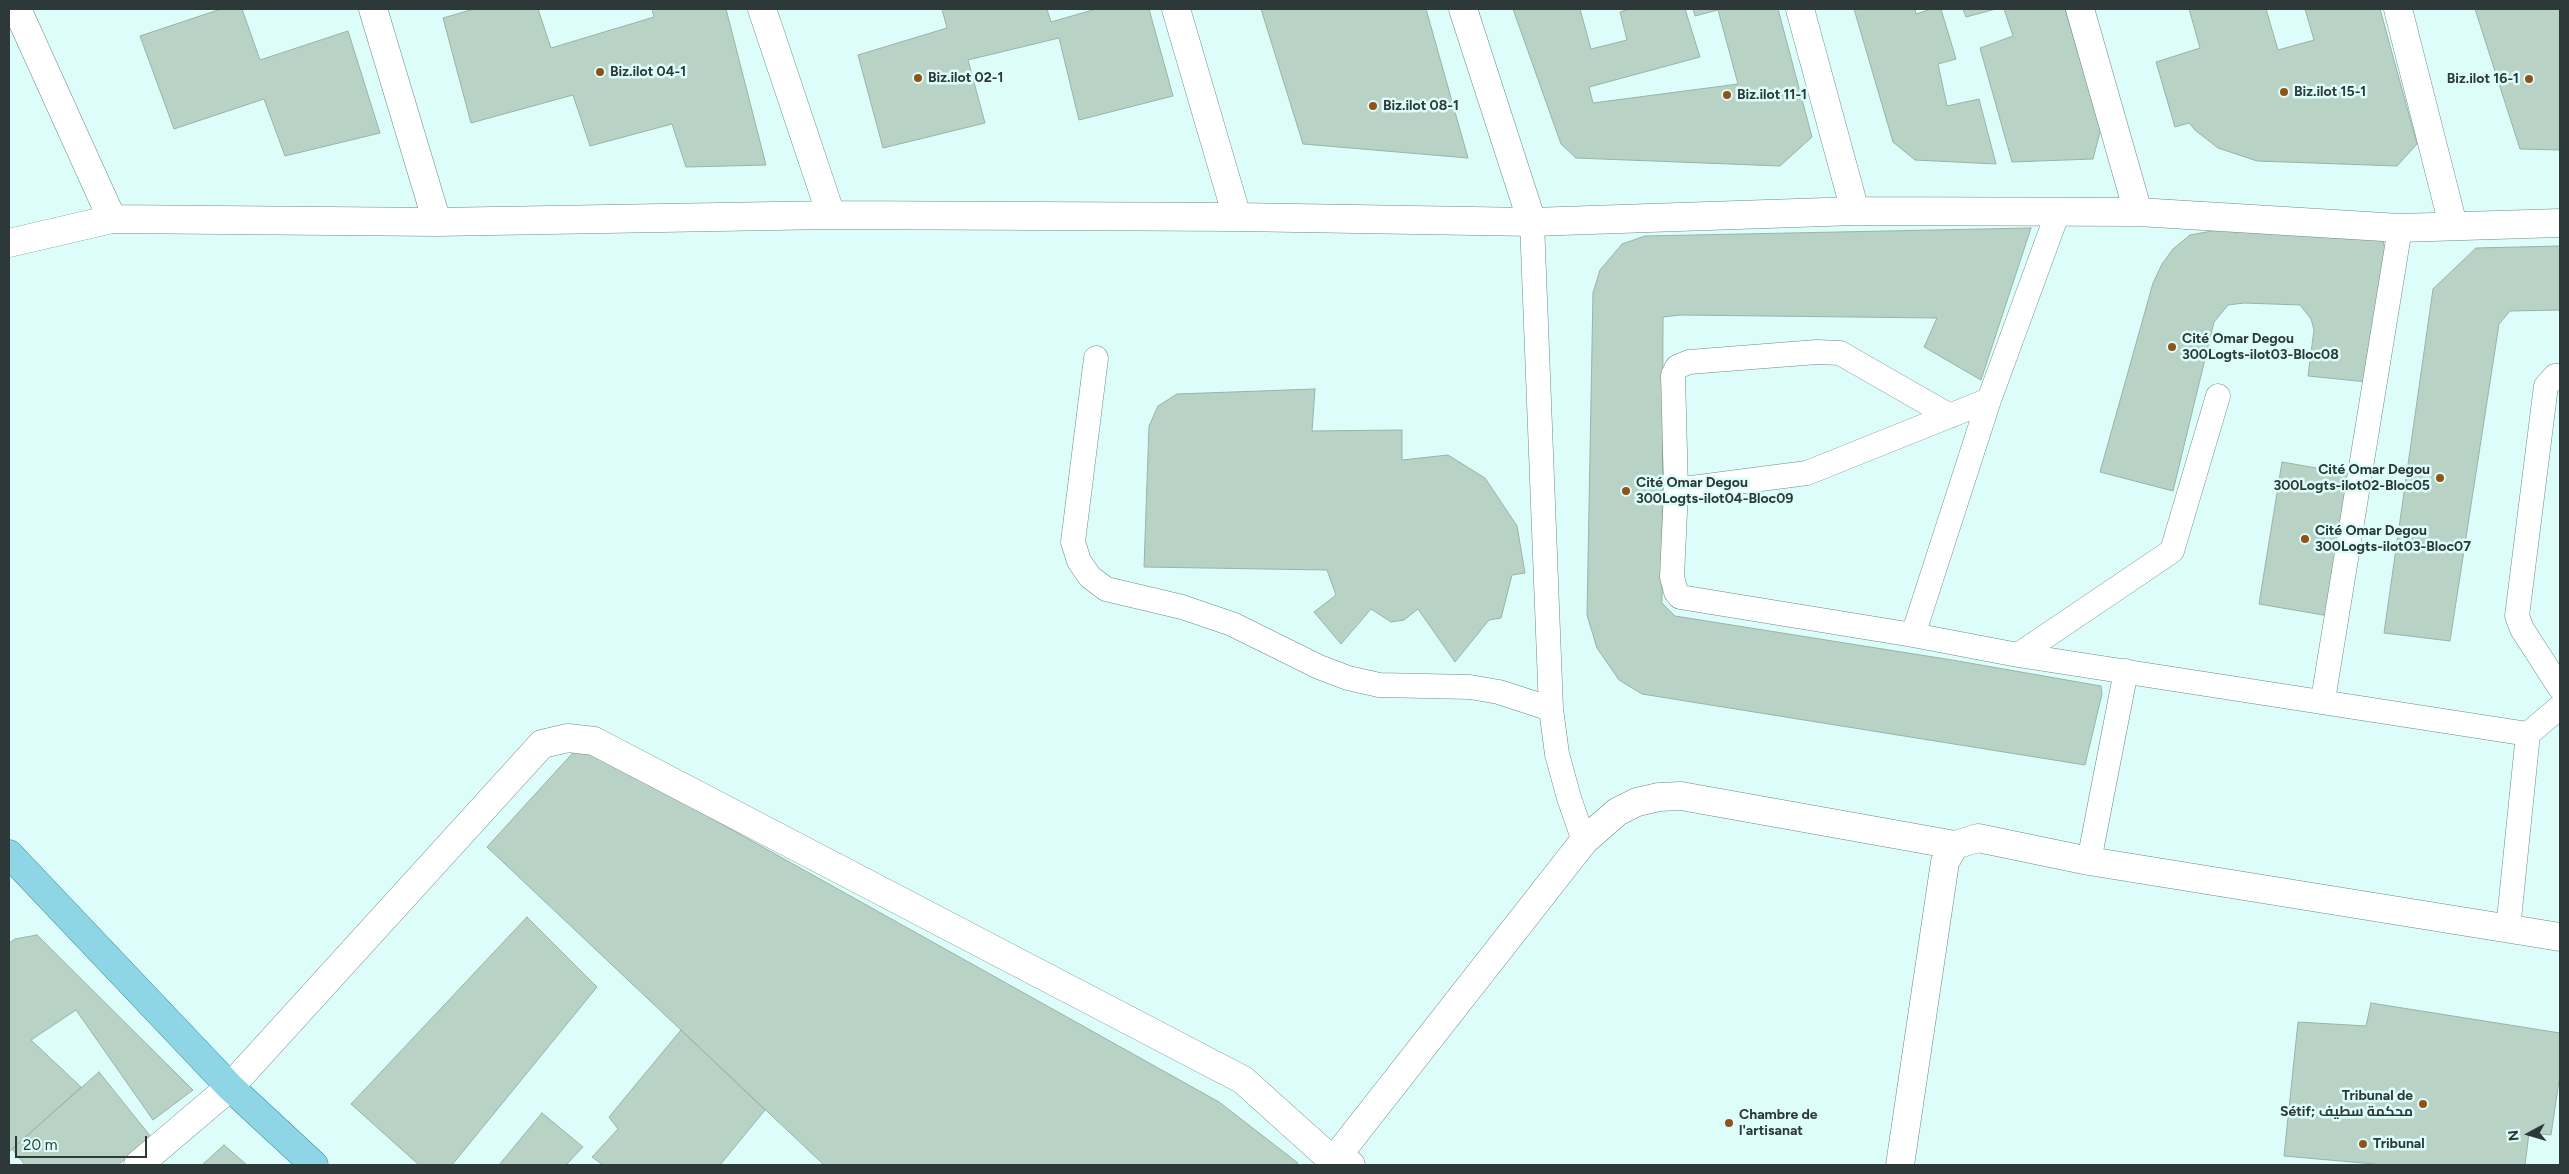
<!DOCTYPE html>
<html>
<head>
<meta charset="utf-8">
<style>
  body { margin:0 }
  #map { position:relative; width:2569px; height:1174px; overflow:hidden; background:#ddfdfa; font-family:Figtree,sans-serif }
  canvas { display:block }
  .frame { position:absolute; inset:0; border:10px solid #2d3938; pointer-events:none }
  .north { position:absolute; left:2504px; top:1109px; width:50px; height:50px; -webkit-text-stroke:4px #ddfdfa; paint-order:stroke; rotate:264deg; font-size:14px; font-weight:700; line-height:20px; text-align:center; color:#2d3938 }
  .north::after { content:''; display:block; margin:auto; width:18px; height:22px; background:#2d3938; clip-path:polygon(50% 0,100% 100%,50% 72%,0 100%) }
  .scale { position:absolute; left:15px; top:1136px; width:132px; height:22px; box-sizing:border-box; border:2px solid #2d3938; border-top:0; padding-left:6px; font-size:15px; line-height:18px; white-space:nowrap; color:#2d3938; -webkit-text-stroke:4px #ddfdfa; paint-order:stroke }
</style>
</head>
<body>
<div id="map">
<canvas width="2569" height="1174"></canvas>
<div class="frame"></div>
<div class="north">N</div>
<div class="scale">20 m</div>
</div>
<script>
const g = document.querySelector('canvas').getContext('2d');
g.lineJoin = 'round';
function fillPath(path, color) {
  g.fillStyle = color;
  g.fill(path, 'evenodd');
}
function shape(rows) {
  const path = new Path2D();
  for (const r of rows) {
    path.moveTo(r[0], r[1]);
    for (let i = 2; i < r.length; i += 2) path.lineTo(r[i], r[i + 1]);
  }
  return path;
}
function trace(path, color, width, dash) {
  g.strokeStyle = color;
  g.lineWidth = width;
  g.lineCap = dash ? 'butt' : 'round';
  g.setLineDash(dash || []);
  g.stroke(path);
}
function write(font, color, halo, rows, align = 'center') {
  g.font = font + ' Figtree,Cairo,sans-serif';
  g.lineWidth = 5;
  g.setLineDash([]);
  g.textBaseline = 'middle';
  g.strokeStyle = halo;
  g.fillStyle = color;
  for (const [text, x, y, turn = 0] of rows) {
    g.save();
    g.translate(x, y);
    g.rotate((+turn || 0) * Math.PI / 180);
    g.textAlign = isNaN(turn) ? turn : align;
    if (halo) g.strokeText(text, 0, 0);
    g.fillText(text, 0, 0);
    g.restore();
  }
}
const building = shape([
  [221,9,242,9,260,60,348,31,380,133,285,156,264,99,174,129,140,36,221,9],
  [474,9,538,9,551,48,654,17,652,9,726,9,766,165,686,167,672,124,590,146,573,95,471,123,443,18,474,9],
  [942,9,1047,9,1051,22,1096,9,1149,9,1173,96,1079,120,1059,38,968,60,985,123,883,148,858,55,947,28,942,9],
  [1261,9,1426,9,1468,158,1303,144,1261,9],
  [1513,9,1580,9,1591,49,1627,40,1620,12,1629,9,1685,9,1700,57,1589,87,1593,103,1738,84,1718,10,1695,16,1693,9,1778,9,1812,137,1780,166,1576,158,1561,144,1513,9],
  [1854,9,1915,9,1916,14,1931,9,1941,9,1956,59,1938,64,1947,106,1979,99,1996,164,1915,160,1893,142,1854,9],
  [1963,9,1996,9,1966,17,1963,9],
  [2004,9,2065,9,2101,128,2093,159,2012,162,1980,48,2013,36,2004,9],
  [2189,9,2266,9,2278,50,2314,40,2305,9,2380,9,2417,144,2397,166,2257,161,2218,148,2195,130,2189,123,2175,127,2156,62,2200,48,2189,9],
  [2475,9,2560,9,2560,150,2520,149,2475,9],
  [2031,228,1981,380,1924,347,1937,318,1680,315,1663,317,1662,603,1675,616,1952,660,2101,686,2102,694,2085,765,1642,694,1619,680,1597,648,1587,615,1593,293,1600,270,1622,244,1645,236,2031,228],
  [2223,229,2376,229,2383,241,2387,257,2367,382,2308,376,2314,330,2311,319,2300,305,2244,303,2228,305,2214,322,2173,491,2100,472,2153,283,2162,264,2173,249,2190,235,2223,229],
  [2560,246,2560,310,2510,311,2499,324,2450,641,2384,633,2433,289,2476,248,2560,246],
  [1315,389,1312,431,1402,430,1402,460,1448,455,1485,478,1517,526,1525,573,1512,575,1501,618,1489,620,1455,662,1418,609,1404,620,1391,622,1371,609,1341,644,1314,612,1336,595,1327,570,1144,567,1149,426,1158,406,1177,394,1315,389],
  [2282,462,2351,474,2329,616,2259,604,2282,462],
  [580,745,1219,1102,1298,1163,1296,1165,824,1165,487,847,580,745],
  [527,917,597,987,452,1165,419,1165,351,1104,527,917],
  [37,935,193,1090,153,1120,76,1010,31,1040,81,1087,9,1152,9,943,15,939,37,935],
  [2371,1003,2560,1033,2560,1074,2551,1135,2529,1133,2525,1165,2385,1165,2284,1156,2298,1022,2366,1026,2371,1003],
  [681,1030,765,1110,720,1165,603,1165,592,1157,618,1129,609,1117,681,1030],
  [99,1072,151,1137,118,1165,25,1165,12,1149,99,1072],
  [542,1113,583,1147,566,1165,499,1165,542,1113],
  [224,1145,247,1165,202,1165,224,1145]
]);
const service = shape([
  [2058,212,1989,400,1913,635,2018,655,2528,734],
  [1532,222,1551,709,1557,754,1569,798,1584,841],
  [1096,358,1073,542,1079,561,1090,577,1106,589,1182,607,1232,624,1319,667,1348,678,1379,685,1470,687,1499,692,1551,709],
  [2560,376,2555,376,2546,386,2517,616,2522,629,2560,688],
  [1676,490,1807,473,1989,400],
  [1913,635,1680,597,1676,592,1672,577,1676,490,1673,375,1677,367,1689,362,1817,352,1840,353,1950,416],
  [2018,655,2172,551,2218,396],
  [2323,700,2400,228],
  [2089,861,2126,671],
  [2508,929,2528,734,2560,707]
]);
const minor = shape([
  [17,9,112,219],
  [373,9,437,222],
  [762,9,831,215],
  [1176,9,1237,217],
  [1463,9,1532,222],
  [1800,9,1855,211],
  [2080,9,2138,212],
  [2398,9,2453,225],
  [9,243,112,219,437,222,831,215,1237,217,1532,222,1855,211,2138,212,2400,228,2560,223],
  [138,1165,230,1087,542,744,568,738,594,741,1243,1080,1333,1161,1351,1165],
  [1330,1165,1584,841,1617,812,1637,802,1659,797,1681,796,1955,845],
  [1900,1165,1945,862,1955,845,1978,838,2089,861,2560,937]
]);
const primary = shape([
  [9,854,230,1087,314,1165]
]);
const markers = [
  [600,72,5,"#905217"],
  [918,78,5,"#905217"],
  [2529,79,5,"#905217"],
  [2284,92,5,"#905217"],
  [1727,95,5,"#905217"],
  [1373,106,5,"#905217"],
  [2172,347,5,"#905217"],
  [2440,478,5,"#905217"],
  [1626,491,5,"#905217"],
  [2305,539,5,"#905217"],
  [2423,1104,5,"#905217"],
  [1729,1123,5,"#905217"],
  [2363,1144,5,"#905217"]
];
const poiNames = [
  ["Biz.ilot 04-1",610,72],
  ["Biz.ilot 02-1",928,78],
  ["Biz.ilot 16-1",2519,79,"right"],
  ["Biz.ilot 15-1",2294,92],
  ["Biz.ilot 11-1",1737,95],
  ["Biz.ilot 08-1",1383,106],
  ["Cité Omar Degou",2182,339],
  ["300Logts-ilot03-Bloc08",2182,355],
  ["Cité Omar Degou",2430,470,"right"],
  ["300Logts-ilot02-Bloc05",2430,486,"right"],
  ["Cité Omar Degou",1636,483],
  ["300Logts-ilot04-Bloc09",1636,499],
  ["Cité Omar Degou",2315,531],
  ["300Logts-ilot03-Bloc07",2315,547],
  ["Tribunal de",2413,1096,"right"],
  ["Sétif; محكمة سطيف",2413,1112,"right"],
  ["Chambre de",1739,1115],
  ["l'artisanat",1739,1131],
  ["Tribunal",2373,1144]
];
fillPath(building, '#b8d2c5');
trace(building, '#9ab3a7', 1);
trace(service, '#6d8a88', 25);
trace(minor, '#6d8a88', 29);
trace(primary, '#3b8c9e', 29);
trace(service, '#fff', 24);
trace(minor, '#fff', 28);
trace(primary, '#8ed5e6', 28);
for (const [x, y, r, color] of markers) {
  const dot = new Path2D();
  dot.arc(x, y, r, 0, 2 * Math.PI);
  g.fillStyle = color;
  g.fill(dot);
  trace(dot, '#ddfdfa', 2);
}
write('bold 14px', '#2d3938', '#ddfdfa', poiNames, 'left');
</script>
</body>
</html>
